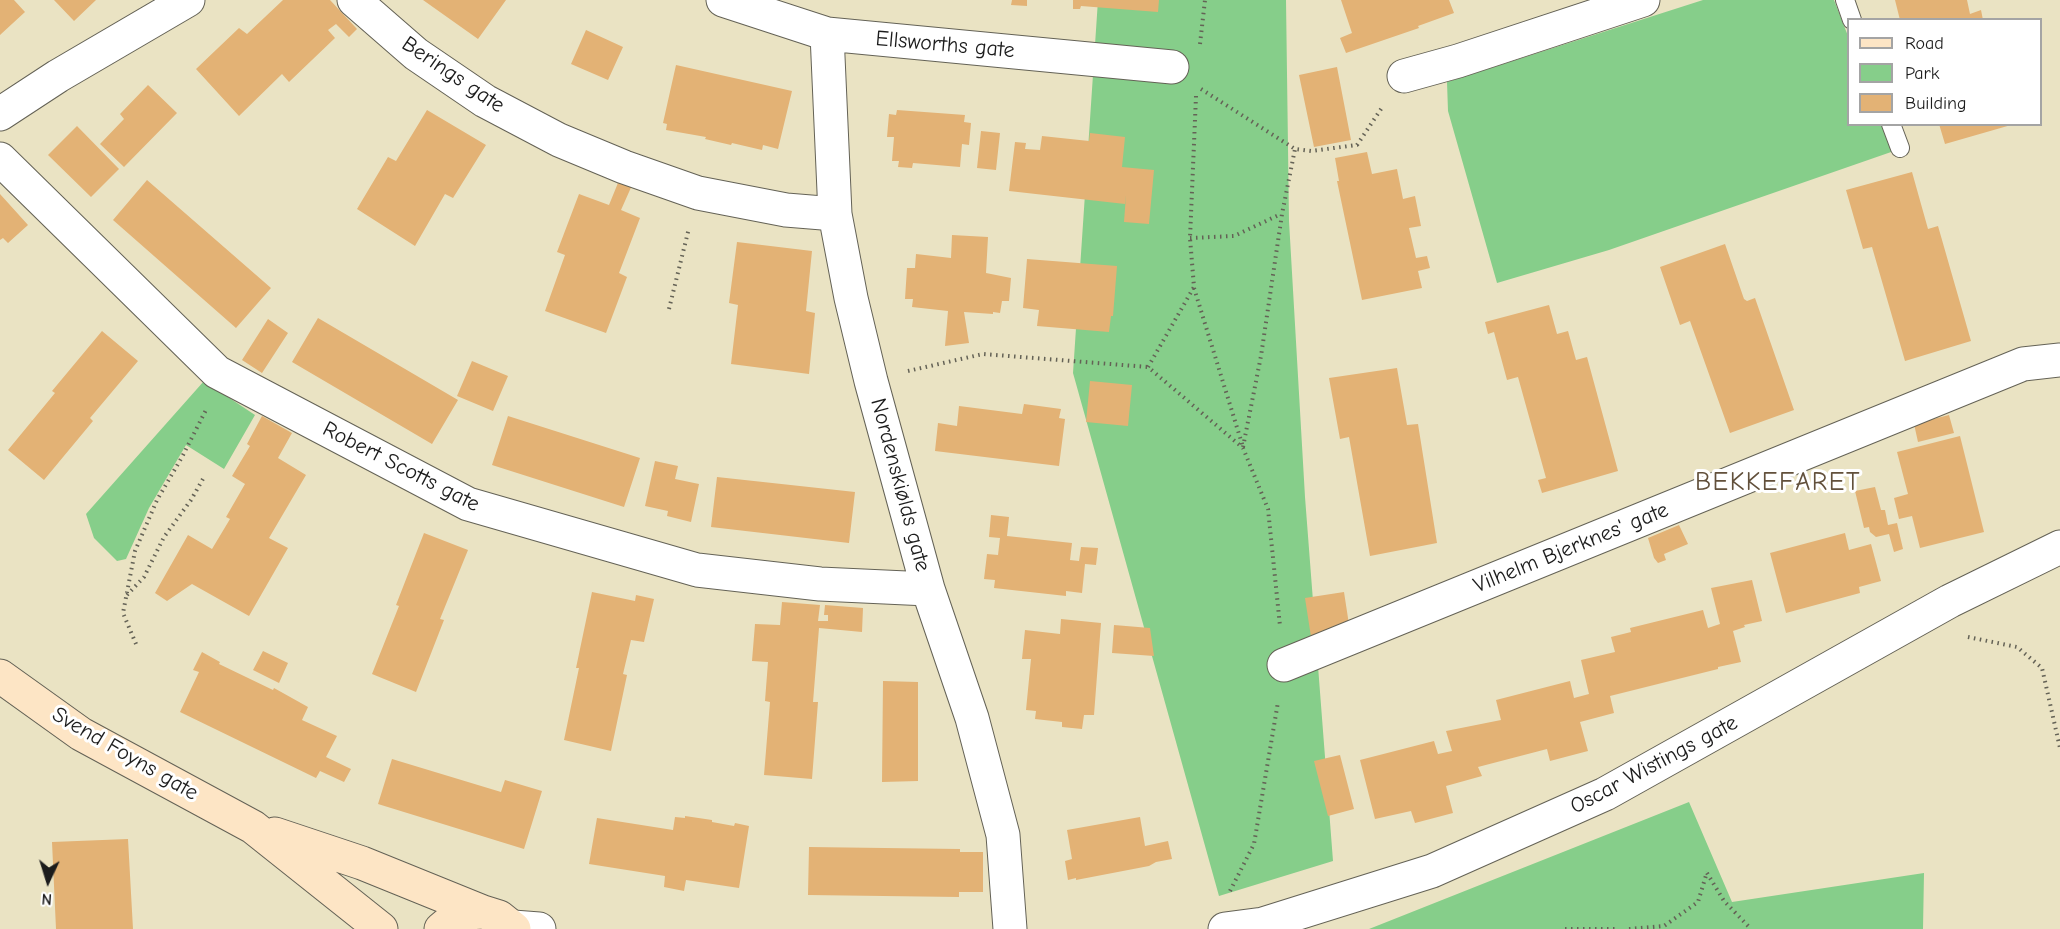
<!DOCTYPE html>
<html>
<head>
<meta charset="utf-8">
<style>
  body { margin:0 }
  #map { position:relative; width:2060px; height:929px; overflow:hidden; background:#eae3c3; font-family:"Comic Neue",sans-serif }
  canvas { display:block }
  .legend { position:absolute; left:1847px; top:18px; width:195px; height:108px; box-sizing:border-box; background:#fff; border:2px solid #a4a4a4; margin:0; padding:8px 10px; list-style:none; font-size:18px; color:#1c1c1c }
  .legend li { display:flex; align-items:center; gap:12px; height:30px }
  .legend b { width:30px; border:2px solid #a4a4a4 }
  .north { position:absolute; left:18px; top:851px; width:60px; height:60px; -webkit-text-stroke:4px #fff; paint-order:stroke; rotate:184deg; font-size:16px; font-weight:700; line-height:24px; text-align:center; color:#1c1c1c }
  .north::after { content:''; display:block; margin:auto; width:21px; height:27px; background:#1c1c1c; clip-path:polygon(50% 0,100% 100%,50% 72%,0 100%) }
</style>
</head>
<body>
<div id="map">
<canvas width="2060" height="929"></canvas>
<ul class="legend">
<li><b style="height:8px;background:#fde5c5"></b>Road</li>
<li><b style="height:16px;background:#86ce8a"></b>Park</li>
<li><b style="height:16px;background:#e3b275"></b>Building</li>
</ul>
<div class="north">N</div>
</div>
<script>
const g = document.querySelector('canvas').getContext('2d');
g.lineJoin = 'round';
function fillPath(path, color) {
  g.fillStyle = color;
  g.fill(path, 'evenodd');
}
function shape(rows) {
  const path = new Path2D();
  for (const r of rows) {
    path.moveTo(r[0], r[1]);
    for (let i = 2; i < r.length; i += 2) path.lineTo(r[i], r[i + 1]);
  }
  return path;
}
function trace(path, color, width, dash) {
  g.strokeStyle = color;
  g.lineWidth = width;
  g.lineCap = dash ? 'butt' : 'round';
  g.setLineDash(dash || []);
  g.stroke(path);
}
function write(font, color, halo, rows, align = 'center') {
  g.font = font + ' "Comic Neue",sans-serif';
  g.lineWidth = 6;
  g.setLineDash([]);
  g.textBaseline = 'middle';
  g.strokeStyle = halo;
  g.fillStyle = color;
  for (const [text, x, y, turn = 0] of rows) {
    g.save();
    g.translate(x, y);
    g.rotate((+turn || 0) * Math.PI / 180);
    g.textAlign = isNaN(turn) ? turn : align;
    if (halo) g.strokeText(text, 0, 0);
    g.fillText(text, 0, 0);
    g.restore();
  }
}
const green = shape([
  [1098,0,1286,0,1289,221,1305,497,1333,861,1219,896,1073,373],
  [1703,0,1834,0,1848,36,1848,124,1883,125,1894,151,1609,250,1497,283,1448,111,1447,82],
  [204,381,255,415,224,469,186,445,149,508,126,559,117,561,94,538,86,514],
  [1689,802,1732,902,1924,873,1923,929,1369,929]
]);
const building = shape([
  [0,0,14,0,25,12,0,35],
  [54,0,96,0,74,21],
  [283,0,330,0,357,29,349,37,336,24,328,30,335,38,289,82,282,74,239,116,196,69,239,28,247,34],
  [423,0,506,0,478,39],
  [1012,0,1027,0,1027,6,1011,5],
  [1073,0,1159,0,1158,12,1081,6,1080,9,1073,9],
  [1341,0,1449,0,1454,13,1418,26,1419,28,1346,53,1340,38,1352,33],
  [1895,0,1967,0,1970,14,1981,10,1983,20,1900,20],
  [586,30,623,47,608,80,571,64],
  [676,65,792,91,778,149,763,145,762,150,732,143,731,145,705,139,706,137,666,130,667,124,663,123],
  [1337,67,1351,140,1314,147,1299,75],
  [148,85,177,113,124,167,100,144,124,119,120,114],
  [427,110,486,145,453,198,445,194,415,246,357,209,388,157,396,161],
  [897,110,965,115,964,122,971,123,969,145,962,144,960,167,913,163,912,168,898,167,899,161,892,161,894,137,887,137,889,114,896,115],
  [1939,124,2011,124,2011,125,1945,144],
  [77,126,119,169,91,197,48,155],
  [981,131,1000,133,996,170,977,168],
  [1090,133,1125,137,1122,167,1154,170,1149,224,1124,222,1126,195,1125,204,1009,191,1015,142,1026,143,1025,149,1040,150,1042,136,1089,141],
  [1367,152,1372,174,1397,169,1403,199,1415,196,1421,226,1409,228,1416,258,1427,256,1430,268,1418,271,1422,288,1362,300,1337,181,1339,181,1335,158],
  [1912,172,1928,229,1938,226,1971,341,1905,361,1872,247,1863,249,1846,190],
  [620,178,633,183,621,210,640,218,619,273,627,277,606,333,545,311,565,255,557,252,579,194,609,205],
  [147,180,271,288,236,328,113,220],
  [0,194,28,225,8,243,3,238,0,240],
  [952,235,988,237,986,273,1011,278,1009,301,1002,301,1000,313,993,312,993,314,964,312,969,343,945,346,948,311,912,307,913,299,905,299,907,268,915,268,916,254,951,258],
  [737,242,812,251,806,311,815,313,809,374,731,364,738,305,729,303],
  [1725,244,1744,299,1747,301,1755,298,1794,410,1730,433,1690,321,1680,325,1660,267],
  [1027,259,1117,266,1113,316,1111,316,1109,332,1037,326,1039,310,1023,308],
  [1549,305,1557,334,1568,331,1576,360,1587,357,1618,471,1542,493,1538,480,1546,478,1518,377,1507,380,1494,332,1488,334,1485,322],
  [318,318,458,400,432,444,292,362],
  [268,319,288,333,262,373,242,360],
  [102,331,138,361,90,418,93,421,44,480,8,450,55,393,52,391],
  [472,361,508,376,493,411,457,396],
  [1397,368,1407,425,1418,424,1437,543,1370,556,1349,437,1340,439,1329,378],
  [1090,381,1132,385,1128,426,1086,422],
  [1024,404,1061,409,1059,418,1065,419,1059,466,935,451,938,423,957,426,959,406,1022,414],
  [1949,415,1954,433,1918,442,1914,424],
  [262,416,292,433,278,458,306,475,269,538,288,548,249,616,192,584,167,601,155,593,188,535,212,549,230,519,226,517,245,484,232,476,250,446,247,444],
  [508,416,640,458,624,507,492,465],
  [1960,436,1984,532,1920,548,1912,516,1899,519,1894,498,1908,494,1897,452],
  [655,461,678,466,675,479,699,484,691,522,667,516,668,511,645,506],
  [717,477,855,492,849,543,711,527],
  [1875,487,1881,510,1885,510,1888,525,1897,523,1903,549,1894,552,1889,534,1876,537,1870,532,1869,527,1864,528,1855,491],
  [991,515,1009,517,1007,536,1072,543,1070,560,1079,561,1081,547,1098,548,1096,565,1085,564,1082,593,1066,591,1066,596,994,588,995,580,984,579,987,554,998,555,1000,538,989,537],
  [1679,525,1688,544,1664,554,1666,560,1658,563,1654,558,1648,538],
  [424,533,468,550,440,619,444,620,416,692,372,674,399,606,396,605],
  [1845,533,1849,550,1871,544,1881,581,1859,587,1860,593,1786,613,1770,553],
  [1752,580,1762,621,1744,625,1745,627,1733,631,1741,662,1718,667,1718,669,1610,696,1614,713,1580,722,1588,751,1550,761,1547,749,1478,767,1482,776,1446,786,1453,813,1415,823,1411,811,1375,819,1360,760,1434,741,1438,754,1452,751,1446,731,1501,720,1496,700,1570,681,1574,698,1589,694,1581,660,1615,652,1611,637,1631,632,1630,628,1703,610,1708,628,1720,624,1711,588],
  [592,592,635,601,636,595,654,599,644,642,631,640,623,674,627,675,611,751,564,740,579,668,576,668],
  [1344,592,1350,631,1311,637,1305,598],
  [782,602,820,605,818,621,828,621,828,615,824,615,825,605,863,608,862,632,819,628,813,702,818,702,812,779,764,775,770,702,765,701,768,662,752,661,755,624,780,625],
  [1061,619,1101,623,1094,715,1084,715,1082,729,1062,727,1062,722,1035,719,1036,711,1026,710,1031,659,1022,659,1025,630,1060,634],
  [1114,625,1150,628,1154,656,1112,653],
  [263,651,288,663,279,683,253,670],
  [202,652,220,662,219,664,273,690,274,688,308,707,302,720,337,736,326,757,351,769,344,782,320,771,316,778,180,712,199,672,193,670],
  [883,681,918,682,918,781,882,782],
  [1340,755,1354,809,1328,816,1314,761],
  [392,759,501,792,505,780,542,791,524,849,378,804],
  [685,816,712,820,712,822,734,826,735,823,749,826,739,888,686,880,684,891,664,887,665,876,589,864,597,818,673,830,675,817,685,818],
  [1140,817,1145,846,1168,841,1172,859,1156,862,1149,866,1076,880,1076,878,1068,880,1065,861,1072,859,1067,830],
  [128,839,133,929,56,929,52,842],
  [809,847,960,849,960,852,983,852,983,892,959,892,959,897,808,895]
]);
const path = shape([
  [1200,44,1205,0],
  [1201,89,1295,149,1311,151,1357,145,1383,106],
  [1196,96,1190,238,1194,287,1148,367,1243,448,1268,509,1280,626],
  [1190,238,1234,236,1281,214],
  [1194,288,1243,447],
  [669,309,689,228],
  [908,371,983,354,1148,367],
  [1243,447,1261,356,1282,214,1295,149],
  [127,595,144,577,164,537,191,500,204,477],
  [1968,637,2017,647,2042,668,2060,748],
  [136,644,123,613,135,551,157,500,182,457,207,408],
  [1707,873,1724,901,1751,929],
  [1230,891,1254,844,1278,702],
  [1565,929,1615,929],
  [1629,929,1664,926,1698,902,1707,872]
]);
const lane = shape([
  [1845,0,1852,20],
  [1891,124,1900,148]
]);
const street = shape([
  [354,0,416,54,485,101,559,140,624,167,698,193,786,210,835,214],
  [723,0,827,34,1172,67],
  [827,34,835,214,851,298,871,381,928,589,972,718,1003,835,1010,929],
  [1404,76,1458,61,1643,0],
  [0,114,58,76,188,0],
  [0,159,217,372,468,504,697,570,820,584,928,589],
  [1284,665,2023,364,2060,360],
  [513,927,539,929],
  [1225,929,1263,924,1432,871,1605,794,1950,601,2060,547]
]);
const secondary = shape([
  [0,676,81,734,253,827,381,929],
  [275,834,362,863,483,912],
  [441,929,454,918,468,913,483,912,499,917,514,929]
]);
const streetNames = [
  ["Ellsworths gate",945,45,5],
  ["Berings gate",453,75,34],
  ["Robert Scotts gate",401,467,27],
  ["Nordenskiølds gate",900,485,75],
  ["Vilhelm Bjerknes' gate",1571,548,-22],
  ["Svend Foyns gate",125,754,30],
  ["Oscar Wistings gate",1654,765,-28]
];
const quarterNames = [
  ["BEKKEFARET",1778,483]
];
fillPath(green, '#86ce8a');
fillPath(building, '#e3b275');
trace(lane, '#646256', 20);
trace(street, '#646256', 35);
trace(secondary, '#646256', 35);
trace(path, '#646256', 4, [1.5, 4.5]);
trace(lane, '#fff', 18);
trace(street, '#fff', 33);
trace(secondary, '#fde5c5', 33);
write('22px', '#1c1c1c', '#fff', streetNames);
g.letterSpacing = '1.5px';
write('26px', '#62503b', '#fff', quarterNames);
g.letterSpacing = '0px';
</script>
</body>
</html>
